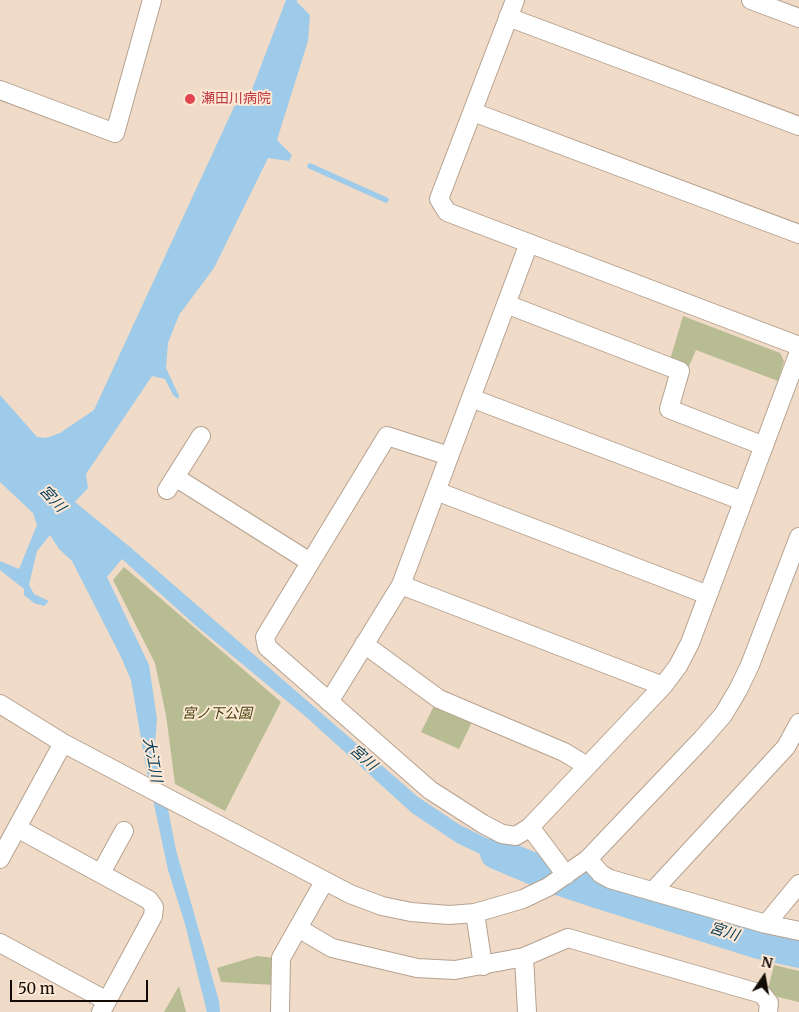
<!DOCTYPE html>
<html>
<head>
<meta charset="utf-8">
<style>
  body { margin:0 }
  #map { position:relative; width:799px; height:1012px; overflow:hidden; background:#efdbc8; font-family:Merriweather,serif }
  canvas { display:block }
  .north { position:absolute; left:739px; top:952px; width:50px; height:50px; -webkit-text-stroke:4px #fde8d5; paint-order:stroke; rotate:12deg; font-size:14px; font-weight:700; line-height:20px; text-align:center; color:#130c06 }
  .north::after { content:''; display:block; margin:auto; width:18px; height:22px; background:#130c06; clip-path:polygon(50% 0,100% 100%,50% 72%,0 100%) }
  .scale { position:absolute; left:10px; top:980px; width:138px; height:22px; box-sizing:border-box; border:2px solid #130c06; border-top:0; padding-left:6px; font-size:15px; line-height:18px; white-space:nowrap; color:#130c06; -webkit-text-stroke:4px #fde8d5; paint-order:stroke }
</style>
</head>
<body>
<div id="map">
<canvas width="799" height="1012"></canvas>
<div class="north">N</div>
<div class="scale">50 m</div>
</div>
<script>
const g = document.querySelector('canvas').getContext('2d');
g.lineJoin = 'round';
function fillPath(path, color) {
  g.fillStyle = color;
  g.fill(path, 'evenodd');
}
function shape(rows) {
  const path = new Path2D();
  for (const r of rows) {
    path.moveTo(r[0], r[1]);
    for (let i = 2; i < r.length; i += 2) path.lineTo(r[i], r[i + 1]);
  }
  return path;
}
function trace(path, color, width, dash) {
  g.strokeStyle = color;
  g.lineWidth = width;
  g.lineCap = dash ? 'butt' : 'round';
  g.setLineDash(dash || []);
  g.stroke(path);
}
function write(font, color, halo, rows, align = 'center') {
  g.font = font + ' Merriweather,"Noto Sans JP",serif';
  g.lineWidth = 4;
  g.setLineDash([]);
  g.textBaseline = 'middle';
  g.strokeStyle = halo;
  g.fillStyle = color;
  for (const [text, x, y, turn = 0] of rows) {
    g.save();
    g.translate(x, y);
    g.rotate((+turn || 0) * Math.PI / 180);
    g.textAlign = isNaN(turn) ? turn : align;
    if (halo) g.strokeText(text, 0, 0);
    g.fillText(text, 0, 0);
    g.restore();
  }
}
const green = shape([
  [683,316,780,353,784,361,778,381,696,350,689,366,670,360],
  [124,567,281,702,225,811,175,784,166,715,155,663,113,580],
  [434,706,473,720,459,749,421,732],
  [257,956,274,958,274,985,221,982,217,968],
  [774,965,799,971,799,1002,778,997,768,989],
  [179,986,186,1012,164,1012]
]);
const water = shape([
  [286,0,297,0,297,2,310,15,308,41,277,140,292,155,289,161,268,158,214,268,179,315,168,343,166,368,179,396,178,399,173,395,165,379,152,376,86,474,88,488,75,502,130,547,418,797,460,825,542,865,528,877,457,843,412,813,305,716,195,625,122,559,107,577,149,665,157,719,155,743,176,850,219,1001,220,1012,207,1012,185,924,168,870,145,762,131,680,121,657,72,561,59,549,50,535,37,551,29,585,34,594,49,601,44,606,34,603,24,595,24,589,0,570,0,561,19,569,37,525,33,513,0,482,0,395,37,437,46,438,60,433,94,410,234,107,251,92]
]);
const stream = shape([
  [310,166,386,200]
]);
const river = shape([
  [496,853,555,878,597,892,759,943,799,952]
]);
const minor = shape([
  [515,0,439,199,447,212,799,346],
  [751,0,799,18],
  [508,17,799,126],
  [0,90,115,133,152,0],
  [473,112,799,234],
  [506,304,680,371,669,409,764,446],
  [471,398,743,501],
  [449,456,387,436,265,637,267,647,430,790,483,824,502,834,516,836,530,827,663,686,678,666,690,643,799,352],
  [175,477,310,562],
  [167,490,201,436],
  [436,491,708,595],
  [401,585,663,686],
  [364,644,439,699,564,752,587,766],
  [329,702,401,585,529,243],
  [0,704,63,743,350,894,382,906,411,912,449,915,475,913,523,899,548,887,588,859,702,739,723,715,738,690,750,665,799,537],
  [530,827,566,875],
  [17,828,149,900,154,907,153,916,101,1012],
  [0,859,63,743],
  [588,859,601,874,610,879,766,924,799,931],
  [101,873,124,831],
  [653,891,786,747,799,723],
  [475,913,483,966],
  [766,924,799,884],
  [298,928,332,948,417,968,455,970,524,957,568,938,762,994,769,1003,768,1012],
  [0,943,107,1001],
  [524,957,527,1012],
  [280,1012,281,958,324,882]
]);
const markers = [
  [190,99,6,"#e0444e"]
];
const healthNames = [
  ["瀬田川病院",201,99]
];
const parkNames = [
  ["宮ノ下公園",217,714]
];
const waterNames = [
  ["宮川",52,499,47],
  ["宮川",363,758,41],
  ["大江川",152,760,79],
  ["宮川",724,932,18]
];
fillPath(green, '#b8bc92');
fillPath(water, '#9ecbe9');
trace(stream, '#9ecbe9', 5.5);
trace(river, '#9ecbe9', 32);
trace(minor, '#b6a290', 20);
trace(minor, '#fff', 18);
for (const [x, y, r, color] of markers) {
  const dot = new Path2D();
  dot.arc(x, y, r, 0, 2 * Math.PI);
  g.fillStyle = color;
  g.fill(dot);
  trace(dot, '#fde8d5', 2);
}
write('14px', '#be3a42', '#fde8d5', healthNames, 'left');
write('italic 14px', '#41430b', '#fde8d5', parkNames);
write('italic 15px', '#07405d', '#fde8d5', waterNames);
</script>
</body>
</html>
